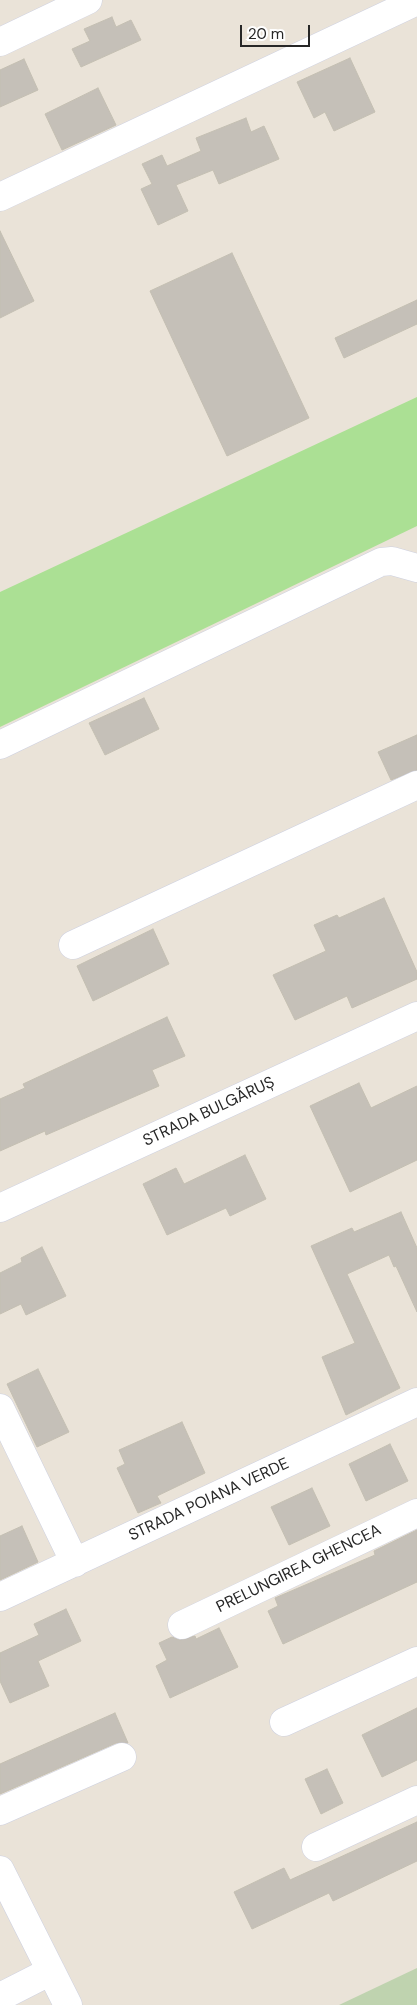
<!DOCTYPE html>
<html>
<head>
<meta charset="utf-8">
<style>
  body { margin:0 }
  #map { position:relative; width:417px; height:2005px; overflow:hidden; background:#eae3d8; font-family:"DM Sans",sans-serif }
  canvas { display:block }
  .scale { position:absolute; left:240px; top:25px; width:70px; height:22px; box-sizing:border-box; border:2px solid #272727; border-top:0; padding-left:6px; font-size:15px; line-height:18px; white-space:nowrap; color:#272727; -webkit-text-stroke:4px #fff; paint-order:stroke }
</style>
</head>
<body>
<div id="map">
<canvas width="417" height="2005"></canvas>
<div class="scale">20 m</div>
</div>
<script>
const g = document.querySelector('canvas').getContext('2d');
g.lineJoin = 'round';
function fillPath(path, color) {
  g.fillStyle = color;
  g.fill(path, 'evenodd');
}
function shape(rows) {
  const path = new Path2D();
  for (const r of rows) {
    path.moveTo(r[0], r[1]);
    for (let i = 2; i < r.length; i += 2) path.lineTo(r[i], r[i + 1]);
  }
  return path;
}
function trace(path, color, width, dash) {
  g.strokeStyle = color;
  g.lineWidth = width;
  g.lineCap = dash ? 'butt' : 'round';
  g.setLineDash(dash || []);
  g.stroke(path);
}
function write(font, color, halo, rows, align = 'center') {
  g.font = font + ' "DM Sans",sans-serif';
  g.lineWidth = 4;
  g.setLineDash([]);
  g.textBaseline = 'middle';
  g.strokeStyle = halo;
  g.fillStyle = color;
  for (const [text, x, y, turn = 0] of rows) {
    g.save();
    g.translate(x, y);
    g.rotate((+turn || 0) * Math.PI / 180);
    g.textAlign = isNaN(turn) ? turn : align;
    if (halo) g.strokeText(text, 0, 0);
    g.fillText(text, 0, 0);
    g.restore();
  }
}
const green = shape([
  [417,397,417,526,0,727,0,592]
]);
const cemetery = shape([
  [417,1968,417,2005,339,2005]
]);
const building = shape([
  [112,17,116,27,131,20,141,40,81,67,72,49,90,41,84,29,112,17],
  [350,58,375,112,334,131,325,112,314,118,297,82,350,58],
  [24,59,38,90,0,107,0,70,24,59],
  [98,88,116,125,62,150,45,114,98,88],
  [246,118,251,132,264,126,279,159,219,184,213,170,176,185,188,211,158,225,141,189,152,184,142,164,162,155,167,166,201,151,196,138,246,118],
  [0,231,34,301,0,318,0,231],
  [232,253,309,418,227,456,150,291,232,253],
  [417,300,417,324,344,358,335,338,417,300],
  [144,698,159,729,105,755,89,723,144,698],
  [417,735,417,770,391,780,378,752,417,735],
  [384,898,417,972,417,979,352,1008,347,996,295,1020,273,975,326,951,314,925,337,915,339,918,384,898],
  [153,929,169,964,93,1001,77,966,153,929],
  [167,1017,185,1056,152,1070,159,1086,46,1135,45,1131,0,1151,0,1099,25,1088,23,1084,167,1017],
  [359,1083,371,1108,417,1086,417,1160,350,1192,310,1106,359,1083],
  [245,1155,266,1199,230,1216,226,1208,167,1235,143,1184,176,1168,184,1184,245,1155],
  [401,1212,417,1248,417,1312,396,1266,394,1267,389,1255,347,1274,400,1388,346,1415,322,1357,355,1343,311,1246,352,1228,354,1232,401,1212],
  [42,1247,66,1296,26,1315,21,1304,0,1314,0,1273,22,1262,21,1258,42,1247],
  [38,1369,69,1432,37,1447,7,1384,38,1369],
  [182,1422,205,1473,157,1496,161,1503,138,1513,117,1468,125,1464,119,1450,182,1422],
  [390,1444,408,1481,366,1501,349,1464,390,1444],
  [312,1488,330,1526,289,1545,271,1507,312,1488],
  [22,1526,38,1562,0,1580,0,1536,22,1526],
  [417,1530,417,1582,283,1644,268,1611,278,1606,275,1598,375,1555,374,1551,417,1530],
  [66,1609,81,1641,38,1661,49,1686,10,1703,0,1681,0,1653,39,1635,34,1624,66,1609],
  [219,1628,238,1667,170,1698,156,1666,167,1660,159,1643,172,1637,180,1640,195,1636,196,1639,219,1628],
  [417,1708,417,1760,382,1777,362,1735,417,1708],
  [115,1713,128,1743,116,1743,0,1794,0,1764,115,1713],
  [327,1769,343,1803,321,1814,305,1779,327,1769],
  [417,1822,417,1861,333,1901,329,1893,252,1929,234,1892,284,1868,290,1880,417,1822]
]);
const minor = shape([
  [0,42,88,0],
  [0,197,417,1],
  [0,745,381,562,392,561,417,568],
  [73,945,417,785],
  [0,1208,417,1016],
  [0,1408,75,1563],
  [0,1597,417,1402],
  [182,1625,417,1513],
  [284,1722,417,1661],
  [0,1811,122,1757],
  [316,1847,417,1800],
  [0,1870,68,2005],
  [0,1997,51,1971]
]);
const streetNames = [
  ["STRADA BULGĂRUȘ",209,1112,-25],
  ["STRADA POIANA VERDE",209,1500,-25],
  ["PRELUNGIREA GHENCEA",299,1569,-26]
];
fillPath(green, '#abe094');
fillPath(cemetery, '#bfd3af');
fillPath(building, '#c5c0b8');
trace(building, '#c4bfb2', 1);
trace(minor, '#cdd0e0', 29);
trace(minor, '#fff', 28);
write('16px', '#272727', '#fff', streetNames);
</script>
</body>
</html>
